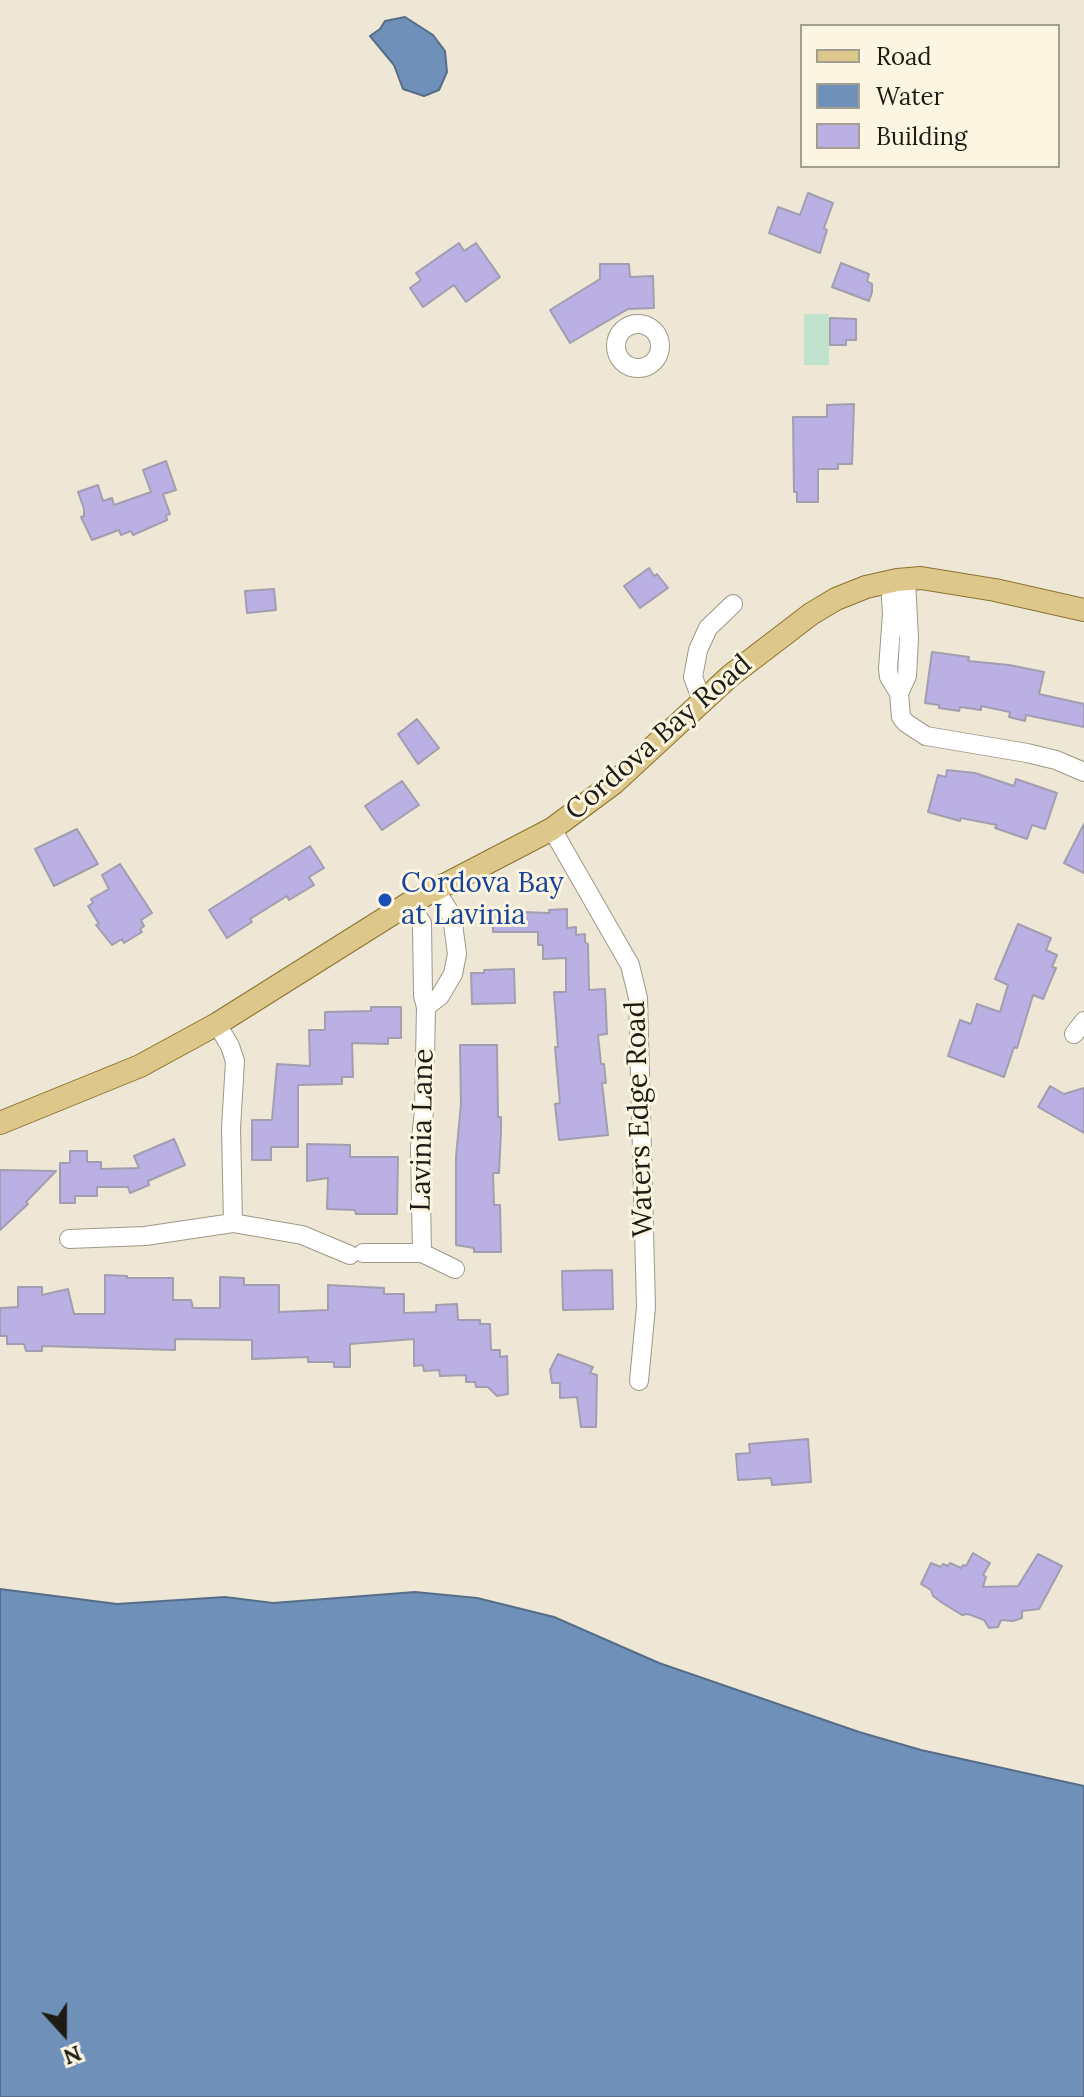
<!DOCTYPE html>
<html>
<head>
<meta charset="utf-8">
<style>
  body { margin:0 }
  #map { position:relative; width:1084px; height:2097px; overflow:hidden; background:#eee7d5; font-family:Lora,serif }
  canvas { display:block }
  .legend { position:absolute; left:800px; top:24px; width:260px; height:144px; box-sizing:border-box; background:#fbf5e2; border:2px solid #a29e90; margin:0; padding:10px 14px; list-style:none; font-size:24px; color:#1d1b14 }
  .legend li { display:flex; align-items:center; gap:16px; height:40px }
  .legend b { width:40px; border:2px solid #a29e90 }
  .north { position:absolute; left:24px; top:1993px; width:80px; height:80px; -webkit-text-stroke:6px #fbf5e2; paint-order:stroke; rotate:159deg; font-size:22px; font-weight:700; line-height:32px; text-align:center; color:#1d1b14 }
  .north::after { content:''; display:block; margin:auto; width:28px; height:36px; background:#1d1b14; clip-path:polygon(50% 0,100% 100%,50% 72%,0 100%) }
</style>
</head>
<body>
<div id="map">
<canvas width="1084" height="2097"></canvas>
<ul class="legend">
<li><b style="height:10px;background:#ddc78a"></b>Road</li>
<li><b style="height:22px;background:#6e90b9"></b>Water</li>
<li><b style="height:22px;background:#bab0e3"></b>Building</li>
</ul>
<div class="north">N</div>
</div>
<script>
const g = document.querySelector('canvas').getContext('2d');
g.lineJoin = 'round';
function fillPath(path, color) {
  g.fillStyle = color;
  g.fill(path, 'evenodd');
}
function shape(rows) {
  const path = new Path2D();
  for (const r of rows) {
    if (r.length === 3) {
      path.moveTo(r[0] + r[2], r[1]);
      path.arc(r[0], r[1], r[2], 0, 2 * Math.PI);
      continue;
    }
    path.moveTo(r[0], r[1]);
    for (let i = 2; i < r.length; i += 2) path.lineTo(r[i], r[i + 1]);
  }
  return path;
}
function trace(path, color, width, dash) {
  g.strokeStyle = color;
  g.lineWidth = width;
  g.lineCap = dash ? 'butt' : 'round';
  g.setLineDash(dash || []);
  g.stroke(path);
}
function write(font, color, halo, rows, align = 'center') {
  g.font = font + ' Lora,serif';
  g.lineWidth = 6;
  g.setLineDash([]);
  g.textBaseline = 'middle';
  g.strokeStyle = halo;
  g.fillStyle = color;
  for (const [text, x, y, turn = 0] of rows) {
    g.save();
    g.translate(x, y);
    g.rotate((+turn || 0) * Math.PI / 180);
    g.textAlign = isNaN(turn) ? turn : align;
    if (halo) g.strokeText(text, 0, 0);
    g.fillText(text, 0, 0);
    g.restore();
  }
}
const green = shape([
  [804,314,829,314,829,365,804,365]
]);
const water = shape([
  [405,17,433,35,445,51,447,72,439,90,424,96,403,89,394,65,370,36,380,29,385,21,405,17],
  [0,1589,117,1604,225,1597,273,1603,415,1592,477,1598,554,1617,659,1663,859,1732,921,1750,1084,1786,1084,2097,0,2097,0,1589]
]);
const building = shape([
  [808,193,833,203,824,228,827,230,820,253,769,233,778,207,800,215,808,193],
  [459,243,464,251,476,243,500,277,466,302,454,285,423,307,410,288,421,280,416,273,459,243],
  [841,263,869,274,867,281,872,284,872,292,869,301,832,287,841,263],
  [600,264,629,264,630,277,653,276,654,308,628,309,570,343,550,310,600,279,600,264],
  [830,318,856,319,856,340,846,340,846,345,830,345,830,318],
  [854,404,852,464,838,464,838,469,818,469,818,502,797,502,797,492,794,492,793,417,827,417,827,405,854,404],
  [166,461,176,490,163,494,170,514,166,515,167,520,133,535,131,531,121,535,119,530,92,540,81,517,84,516,84,509,78,492,98,485,103,501,112,498,114,505,151,492,143,470,166,461],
  [649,568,654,576,657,574,668,588,640,608,624,586,649,568],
  [274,589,276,610,247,613,245,591,274,589],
  [932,652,969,657,968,661,1009,665,1044,672,1039,694,1084,704,1084,727,1026,715,1025,721,1009,717,1010,712,981,706,981,710,960,707,959,711,939,708,939,705,925,703,932,652],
  [417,719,439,748,418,764,398,734,417,719],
  [947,770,975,773,1014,786,1016,779,1057,793,1045,829,1032,825,1027,839,995,828,997,825,961,818,960,821,928,812,938,775,946,777,947,770],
  [402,781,419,805,382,830,365,806,402,781],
  [1084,824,1084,873,1064,863,1084,824],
  [77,829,98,864,54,886,35,849,77,829],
  [310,846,324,868,309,877,314,885,289,900,287,896,250,919,252,922,227,938,209,910,310,846],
  [120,864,152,913,141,920,144,926,140,929,142,932,124,943,122,939,112,945,96,925,99,924,88,906,93,903,91,899,109,889,102,875,120,864],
  [567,909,567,928,576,927,576,935,585,934,585,942,588,944,589,990,605,989,607,1034,598,1035,601,1064,604,1064,606,1083,602,1083,608,1135,559,1140,555,1104,560,1103,555,1047,558,1047,554,992,566,992,566,958,543,959,543,945,538,945,538,932,493,932,493,911,550,913,549,910,567,909],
  [1018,924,1051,938,1046,950,1057,955,1052,967,1056,968,1043,999,1033,995,1017,1048,1014,1047,1004,1077,948,1056,960,1020,971,1024,977,1004,1000,1012,1008,985,995,979,1018,924],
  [514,969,515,1003,472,1004,471,973,484,973,484,970,514,969],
  [371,1007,401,1007,401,1038,388,1038,388,1044,352,1043,353,1077,342,1077,342,1084,298,1085,298,1147,271,1147,271,1160,252,1160,252,1120,272,1120,277,1064,310,1066,309,1030,325,1030,325,1012,371,1011,371,1007],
  [460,1045,497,1045,498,1117,501,1117,501,1131,499,1173,493,1173,494,1205,500,1205,501,1252,474,1252,474,1248,456,1245,456,1157,461,1104,460,1045],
  [1050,1086,1064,1094,1084,1088,1084,1133,1038,1107,1050,1086],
  [174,1139,185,1165,148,1181,149,1185,130,1193,128,1187,97,1187,97,1196,75,1196,75,1203,60,1203,60,1163,70,1163,70,1151,87,1151,87,1162,101,1162,101,1169,139,1168,134,1156,174,1139],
  [307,1144,350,1145,350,1157,398,1157,397,1214,356,1214,355,1210,327,1209,328,1178,307,1181,307,1144],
  [0,1170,56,1171,26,1202,28,1204,0,1230,0,1170],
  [612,1270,613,1309,563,1310,562,1271,612,1270],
  [105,1275,127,1276,127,1278,173,1278,173,1300,191,1300,193,1308,220,1308,220,1277,244,1278,244,1285,279,1285,279,1312,328,1310,328,1285,384,1288,384,1294,404,1294,404,1313,436,1312,436,1305,457,1304,458,1320,480,1320,480,1324,490,1324,491,1350,500,1350,500,1357,507,1356,508,1394,497,1396,488,1387,476,1387,475,1382,466,1382,466,1375,440,1376,439,1370,424,1371,423,1365,414,1366,414,1339,350,1344,350,1367,334,1367,334,1362,308,1362,308,1357,252,1359,252,1340,175,1339,175,1350,42,1346,42,1351,26,1351,24,1344,7,1344,7,1336,0,1336,0,1308,18,1307,18,1287,42,1287,42,1295,68,1289,74,1314,105,1314,105,1275],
  [558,1354,593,1367,590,1373,597,1375,596,1427,581,1427,577,1397,560,1398,560,1383,552,1383,550,1370,558,1354],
  [808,1439,811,1482,772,1485,771,1478,738,1480,736,1454,750,1453,749,1444,808,1439],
  [973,1553,990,1563,983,1575,986,1577,983,1587,1018,1586,1038,1554,1062,1566,1039,1609,1022,1611,1022,1618,1013,1621,1001,1620,998,1627,989,1628,984,1620,968,1614,962,1615,944,1604,933,1596,931,1590,921,1584,931,1563,941,1567,943,1564,948,1566,950,1563,961,1568,963,1565,966,1566,973,1553]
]);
const minor = shape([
  [638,346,22],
  [890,582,892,614,888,669,889,677,899,693,901,717,906,723,926,736,1027,753,1056,760,1084,772],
  [899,693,907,676,909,639,906,580],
  [702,701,693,677,698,650,708,628,733,604],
  [552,829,630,965,638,998,646,1307,639,1381],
  [408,904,422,923,423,996,426,1007,424,1111,420,1147,422,1253],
  [426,1007,440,996,453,974,457,954,452,916,435,889],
  [217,1024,230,1046,235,1061,231,1128,233,1223],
  [1074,1034,1084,1021],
  [69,1239,145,1236,233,1223,302,1235,350,1255],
  [363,1253,422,1253,455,1269]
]);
const major = shape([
  [0,1123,140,1066,217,1024,408,904,552,829,614,783,730,676,811,614,836,599,866,587,897,580,921,578,995,590,1084,610]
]);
const markers = [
  [385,900,8,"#1a4fb4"]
];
const streetNames = [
  ["Cordova Bay Road",659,738,-41],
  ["Waters Edge Road",640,1119,-92],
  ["Lavinia Lane",423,1130,-89]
];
const transitNames = [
  ["Cordova Bay",401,884],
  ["at Lavinia",401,916]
];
fillPath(green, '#bfe3cd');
fillPath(water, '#6e90b9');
trace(water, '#566d88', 2);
fillPath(building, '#bab0e3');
trace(building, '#a19eb0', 2);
trace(minor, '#9e9887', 20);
trace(major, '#8b722e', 24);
trace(minor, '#fff', 18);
trace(major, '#ddc78a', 22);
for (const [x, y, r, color] of markers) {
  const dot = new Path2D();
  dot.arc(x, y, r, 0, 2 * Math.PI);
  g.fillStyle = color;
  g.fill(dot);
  trace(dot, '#fbf5e2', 3);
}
write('28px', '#1d1b14', '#fbf5e2', streetNames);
write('28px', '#164399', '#fbf5e2', transitNames, 'left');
</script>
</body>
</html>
